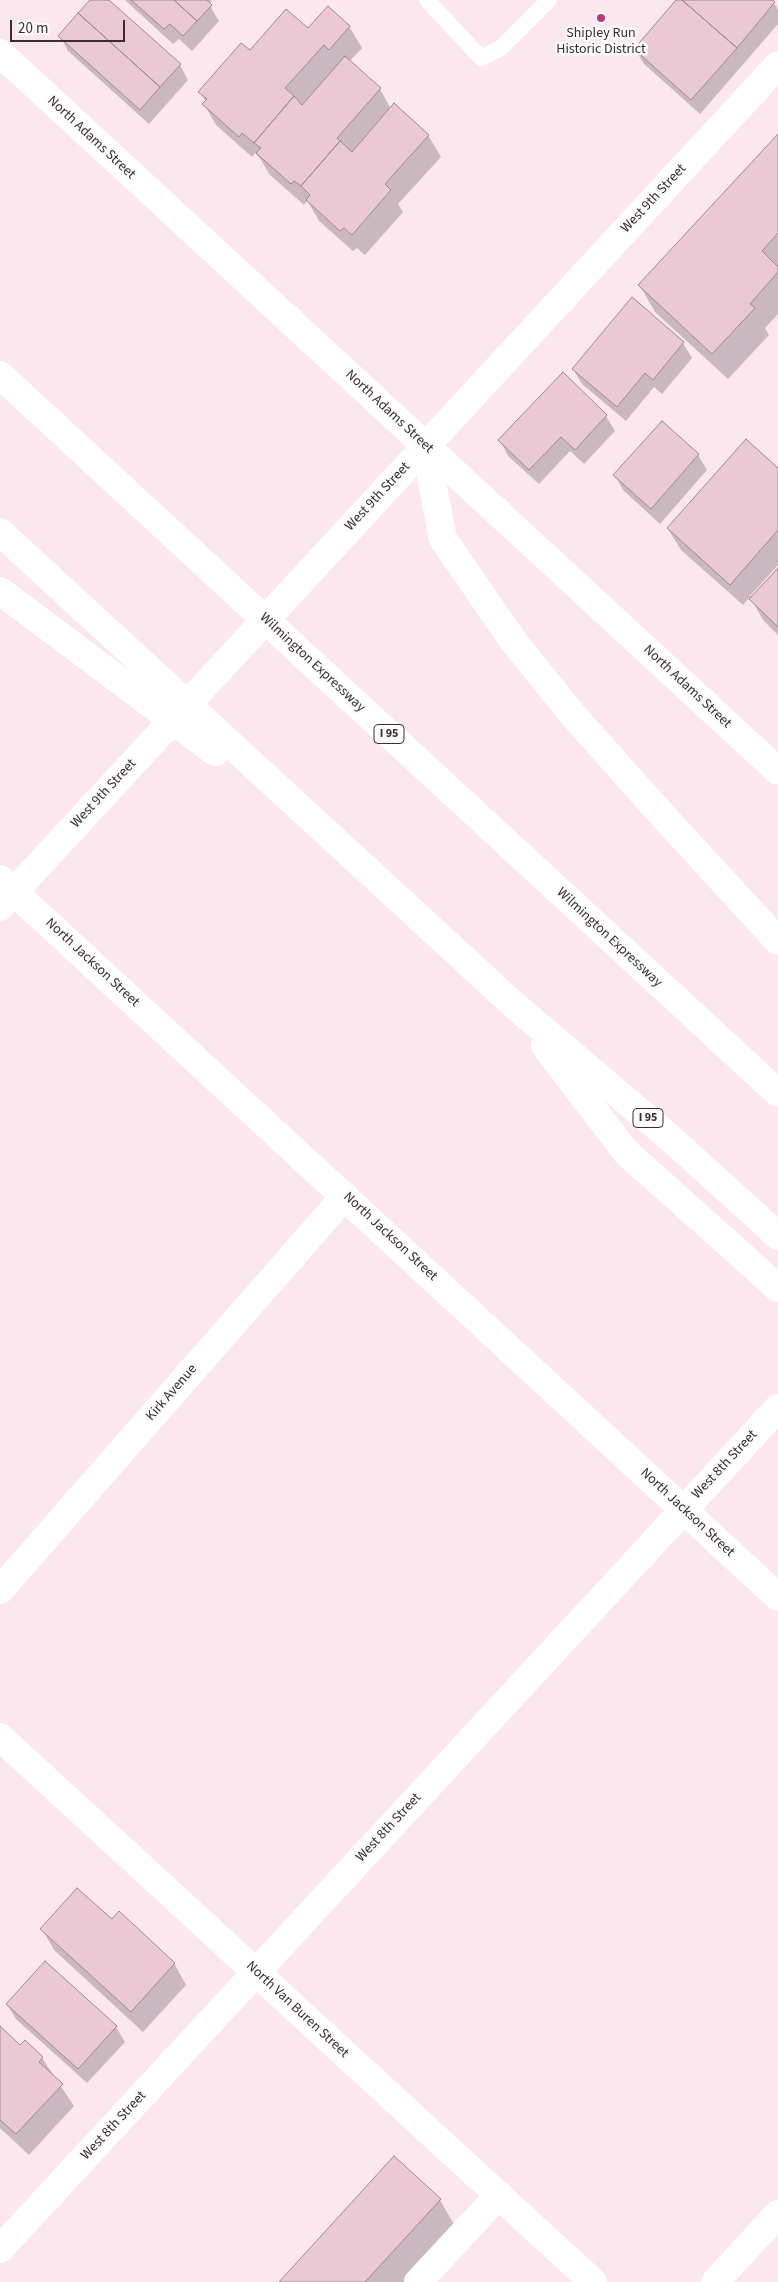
<!DOCTYPE html>
<html>
<head>
<meta charset="utf-8">
<style>
  body { margin:0 }
  #map { position:relative; width:778px; height:2282px; overflow:hidden; background:#fce7ef; font-family:"Source Sans 3",sans-serif }
  canvas { display:block }
  .scale { position:absolute; left:10px; top:20px; width:115px; height:22px; box-sizing:border-box; border:2px solid #3a2d31; border-top:0; padding-left:6px; font-size:15px; line-height:18px; white-space:nowrap; color:#3a2d31; -webkit-text-stroke:4px #fbfbfb; paint-order:stroke }
</style>
</head>
<body>
<div id="map">
<canvas width="778" height="2282"></canvas>
<div class="scale">20 m</div>
</div>
<script>
const g = document.querySelector('canvas').getContext('2d');
g.lineJoin = 'round';
function fillPath(path, color) {
  g.fillStyle = color;
  g.fill(path, 'evenodd');
}
function shape(rows) {
  const path = new Path2D();
  for (const r of rows) {
    path.moveTo(r[0], r[1]);
    for (let i = 2; i < r.length; i += 2) path.lineTo(r[i], r[i + 1]);
  }
  return path;
}
function trace(path, color, width, dash) {
  g.strokeStyle = color;
  g.lineWidth = width;
  g.lineCap = dash ? 'butt' : 'round';
  g.setLineDash(dash || []);
  g.stroke(path);
}
function write(font, color, halo, rows, align = 'center') {
  g.font = font + ' "Source Sans 3",sans-serif';
  g.lineWidth = 5;
  g.setLineDash([]);
  g.textBaseline = 'middle';
  g.strokeStyle = halo;
  g.fillStyle = color;
  for (const [text, x, y, turn = 0] of rows) {
    g.save();
    g.translate(x, y);
    g.rotate((+turn || 0) * Math.PI / 180);
    g.textAlign = isNaN(turn) ? turn : align;
    if (halo) g.strokeText(text, 0, 0);
    g.fillText(text, 0, 0);
    g.restore();
  }
}
const shadow = shape([
  [92,0,107,0,180,65,188,80,149,124,68,51,60,36],
  [125,0,212,0,209,4,219,21,192,51,179,39,173,44],
  [675,0,771,0,778,9,778,24,700,114,644,64,635,49,676,2],
  [349,26,362,48,349,62,380,89,391,109,428,135,441,157,398,204,403,212,365,255,357,248,353,251,319,221,308,202,307,201,304,205,270,175,259,157,255,153,252,157,216,125,204,104,206,102,200,92,250,52,308,30],
  [778,135,778,314,765,328,769,335,728,379,655,312,640,286],
  [632,299,683,343,692,358,662,394,654,387,626,421,582,384,573,369],
  [563,374,606,416,615,431,584,464,570,451,539,484,508,456,500,440],
  [662,423,698,455,707,470,660,524,623,490,615,475],
  [778,469,778,565,750,596,752,597,778,570,778,635,763,620,750,597,743,605,681,550,668,529],
  [42,1929,174,1963,186,1985,143,2032,54,1950],
  [7,2004,116,2027,125,2042,87,2083,16,2019],
  [0,2028,20,2047,42,2058,74,2106,29,2155,0,2128],
  [440,2200,455,2226,404,2282,280,2282]
]);
const building = shape([
  [90,0,109,0,181,64,160,87,78,13,90,0],
  [131,0,174,0,197,21,183,36,170,24,164,29,131,0],
  [174,0,207,0,212,5,197,21,174,0],
  [676,0,682,0,737,48,691,100,634,49,676,0],
  [682,0,773,0,775,2,737,48,682,0],
  [328,6,350,26,329,50,324,45,285,88,294,96,254,143,242,133,239,137,202,104,207,99,198,92,241,43,250,50,286,9,308,28,328,6],
  [78,13,160,87,140,110,58,36,78,13],
  [345,56,381,88,337,138,340,141,301,186,294,181,291,184,256,153,261,148,254,143,294,96,302,105,345,56],
  [394,103,429,135,385,184,391,190,352,235,344,228,340,231,306,200,310,195,301,186,340,141,352,152,394,103],
  [778,134,778,233,762,251,778,267,778,272,750,304,755,308,712,354,638,285,778,134],
  [632,297,684,342,653,380,645,373,617,407,572,369,632,297],
  [563,372,607,415,575,450,561,437,529,470,498,440,563,372],
  [662,421,699,454,651,509,613,475,662,421],
  [746,439,778,468,778,530,730,585,667,528,746,439],
  [778,568,778,627,749,599,778,568],
  [77,1888,112,1919,119,1911,175,1963,131,2012,40,1929,77,1888],
  [45,1961,117,2026,78,2069,6,2004,45,1961],
  [0,2026,20,2045,25,2040,43,2057,39,2062,63,2084,16,2134,0,2120,0,2026],
  [394,2156,441,2199,365,2282,279,2282,394,2156]
]);
const lane = shape([
  [427,0,481,58,501,48,549,0]
]);
const street = shape([
  [0,907,778,65],
  [0,1590,345,1196],
  [0,1737,593,2282],
  [0,2249,778,1408],
  [418,2282,499,2195],
  [715,2282,778,2214]
]);
const primary = shape([
  [0,53,778,771],
  [0,879,778,1597]
]);
const highway = shape([
  [0,375,778,1093],
  [425,446,443,539,514,642,573,715,664,817,778,941],
  [0,532,514,1005,669,1137,778,1236],
  [0,591,215,752],
  [545,1046,626,1152,778,1288]
]);
const markers = [
  [601,18,5,"#bd3779"]
];
const shields = [
  [389,734,30],
  [648,1118,30]
];
const shieldNames = [
  ["I 95",389,734],
  ["I 95",648,1118]
];
const poiNames = [
  ["Shipley Run",601,34],
  ["Historic District",601,50]
];
const streetNames = [
  ["North Adams Street",91,138,43],
  ["West 9th Street",654,199,-47],
  ["North Adams Street",389,412,43],
  ["West 9th Street",378,497,-47],
  ["Wilmington Expressway",312,663,43],
  ["North Adams Street",687,687,43],
  ["West 9th Street",104,794,-47],
  ["Wilmington Expressway",609,938,43],
  ["North Jackson Street",92,963,43],
  ["North Jackson Street",390,1237,43],
  ["Kirk Avenue",172,1393,-49],
  ["West 8th Street",725,1465,-47],
  ["North Jackson Street",687,1513,43],
  ["West 8th Street",389,1828,-47],
  ["North Van Buren Street",297,2010,43],
  ["West 8th Street",114,2126,-47]
];
fillPath(shadow, '#0003');
fillPath(building, '#eac9d5');
trace(building, '#a48590', 1);
trace(lane, '#fff', 16);
trace(street, '#fff', 28);
trace(primary, '#fff', 28);
trace(highway, '#fff', 28);
for (const [x, y, r, color] of markers) {
  const dot = new Path2D();
  dot.arc(x, y, r, 0, 2 * Math.PI);
  g.fillStyle = color;
  g.fill(dot);
  trace(dot, '#fbfbfb', 2);
}
for (const [x, y, w] of shields) {
  const box = new Path2D();
  box.roundRect(x - w / 2, y - 9.5, w, 19, 4);
  g.fillStyle = '#fbfbfb';
  g.fill(box);
  trace(box, '#3a2d31', 1);
}
write('bold 12px', '#3a2d31', null, shieldNames);
write('14px', '#3a2d31', '#fbfbfb', poiNames);
write('14px', '#3a2d31', '#fbfbfb', streetNames);
</script>
</body>
</html>
